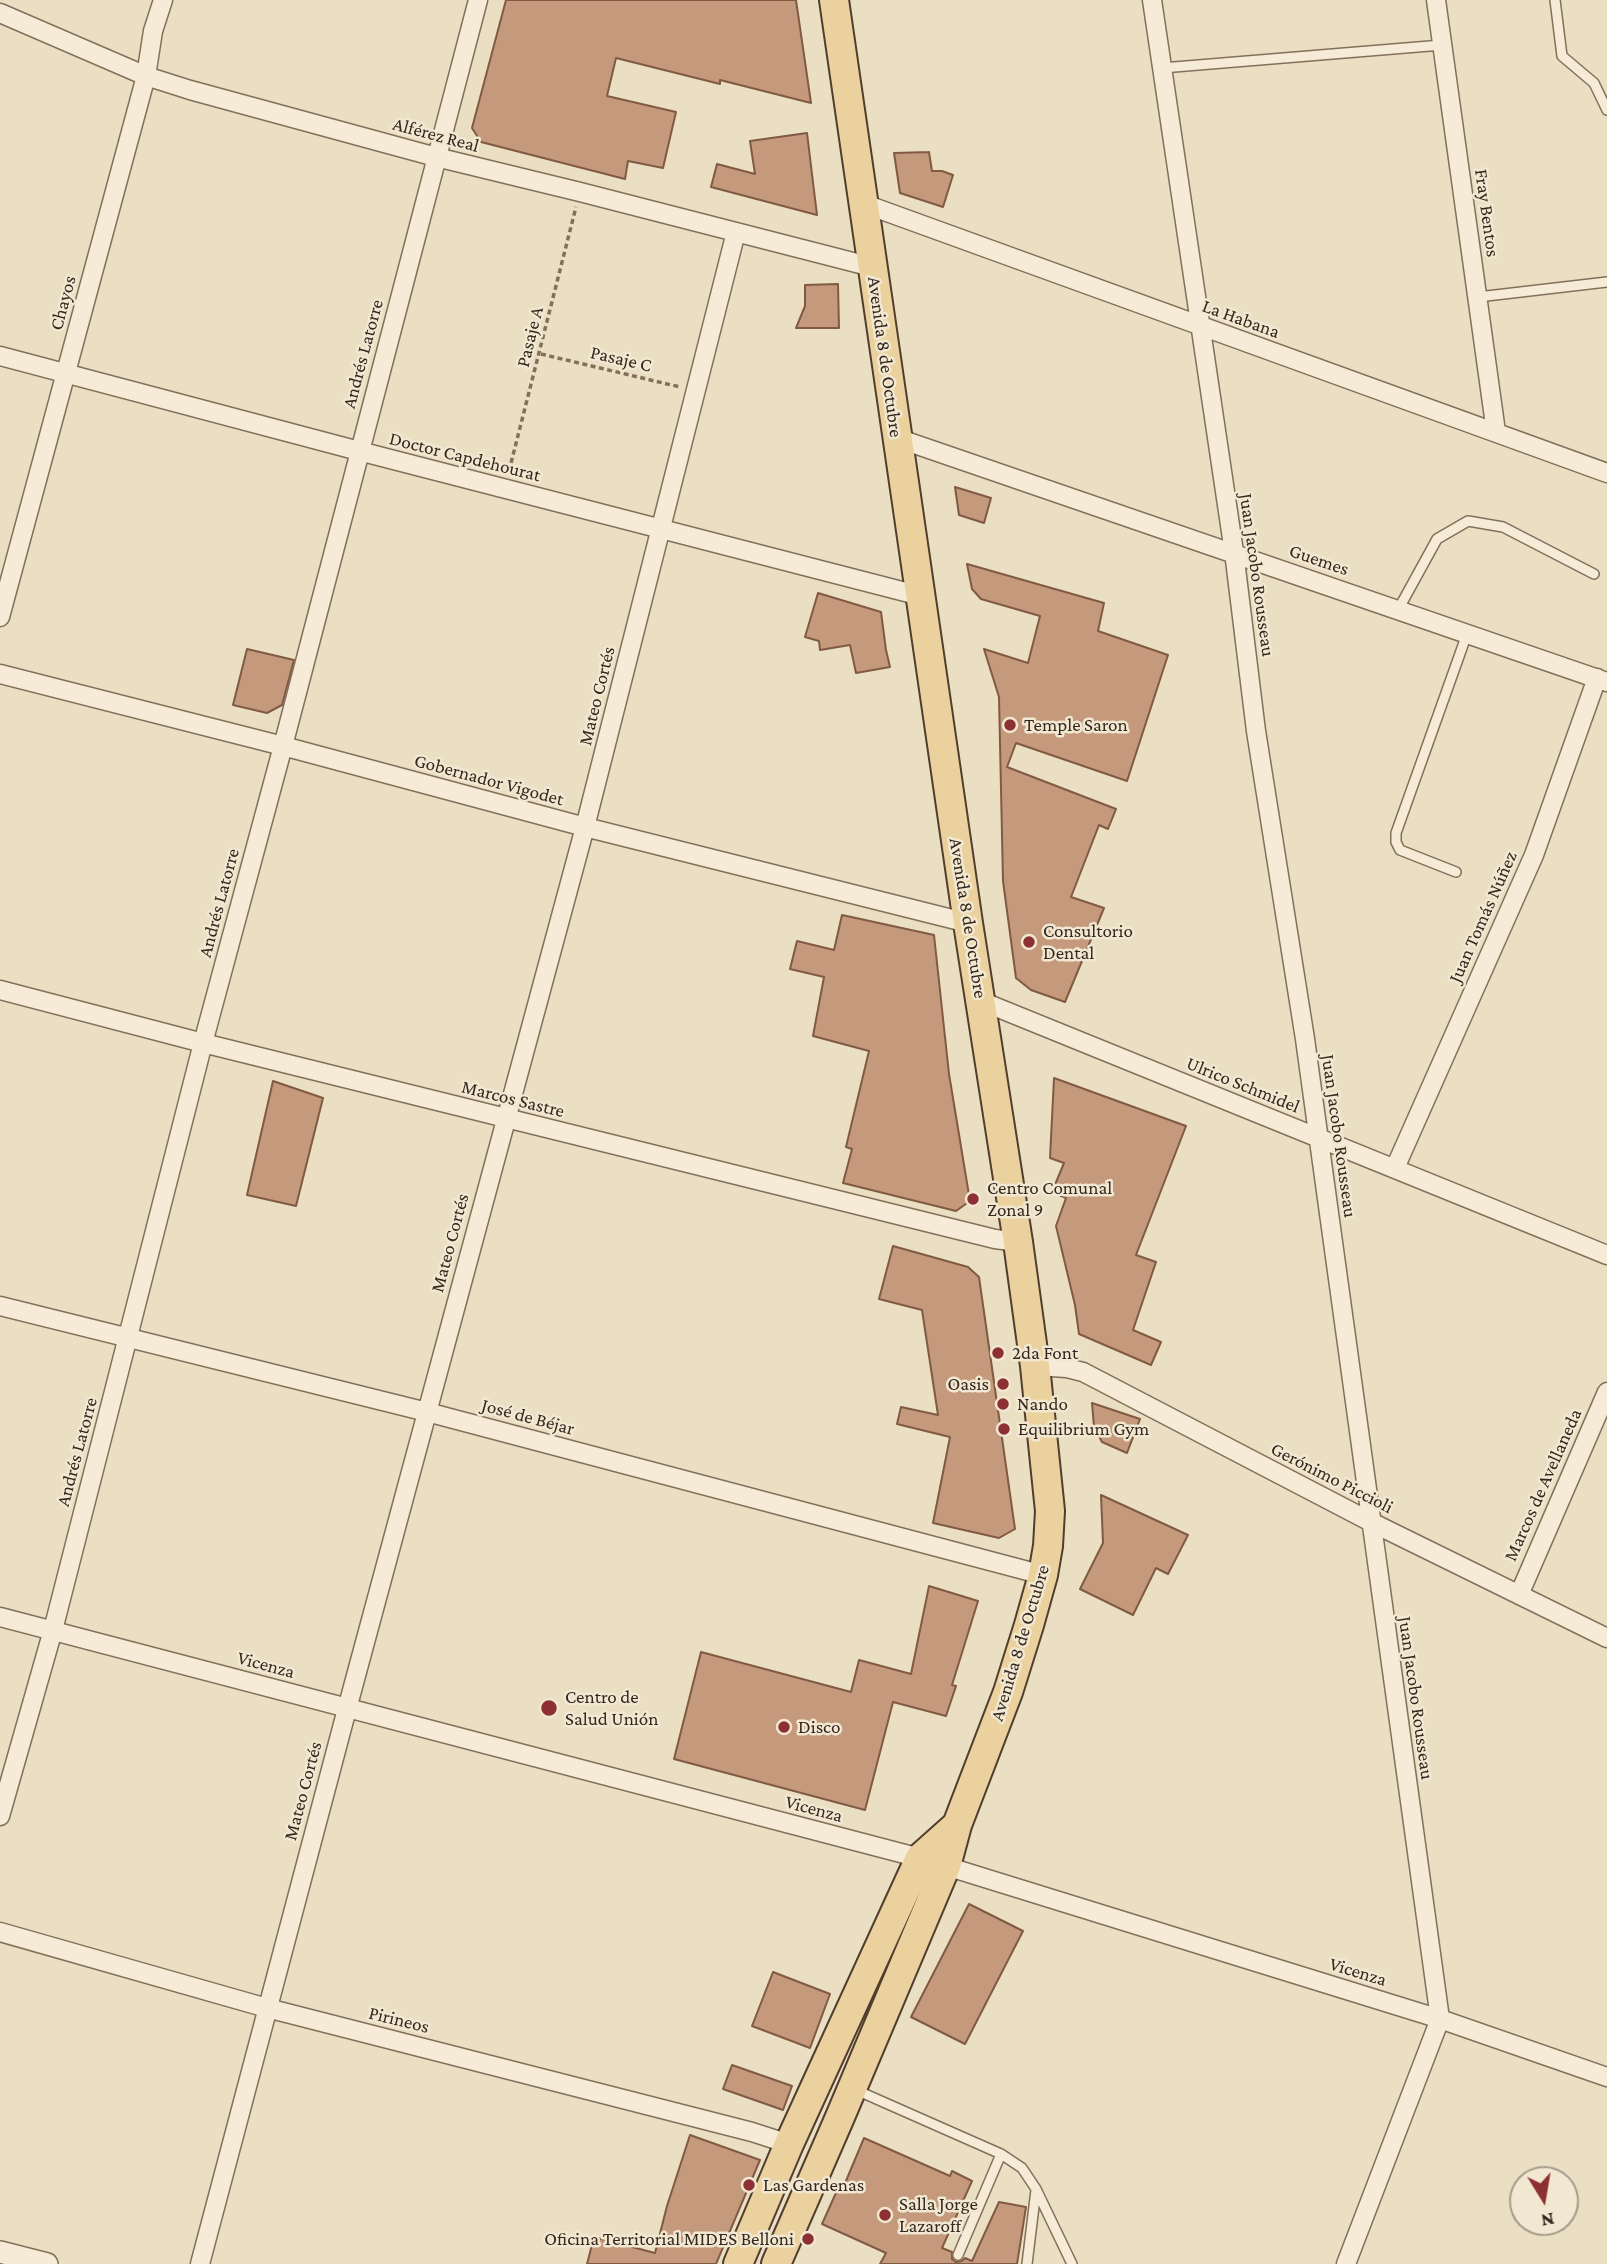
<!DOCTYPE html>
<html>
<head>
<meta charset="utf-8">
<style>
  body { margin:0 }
  #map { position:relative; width:1607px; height:2264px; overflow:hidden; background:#eadec3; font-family:"Crimson Pro",serif }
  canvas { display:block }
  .north { position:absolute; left:1509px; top:2166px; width:70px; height:70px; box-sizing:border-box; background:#f2e8d2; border:2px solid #a69b8a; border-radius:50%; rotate:169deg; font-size:19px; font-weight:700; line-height:28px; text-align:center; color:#34281e }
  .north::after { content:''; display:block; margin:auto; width:24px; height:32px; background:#8d3033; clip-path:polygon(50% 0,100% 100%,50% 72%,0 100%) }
</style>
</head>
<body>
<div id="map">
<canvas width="1607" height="2264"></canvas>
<div class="north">N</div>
</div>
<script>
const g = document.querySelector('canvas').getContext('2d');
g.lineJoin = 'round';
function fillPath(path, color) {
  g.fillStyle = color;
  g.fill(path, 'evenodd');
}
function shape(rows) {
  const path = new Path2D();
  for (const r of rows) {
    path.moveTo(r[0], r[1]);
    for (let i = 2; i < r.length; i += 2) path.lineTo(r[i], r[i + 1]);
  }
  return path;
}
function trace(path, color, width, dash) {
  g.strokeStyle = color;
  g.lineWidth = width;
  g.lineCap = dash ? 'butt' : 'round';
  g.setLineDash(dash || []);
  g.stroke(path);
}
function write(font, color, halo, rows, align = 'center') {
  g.font = font + ' "Crimson Pro",serif';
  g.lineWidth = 5;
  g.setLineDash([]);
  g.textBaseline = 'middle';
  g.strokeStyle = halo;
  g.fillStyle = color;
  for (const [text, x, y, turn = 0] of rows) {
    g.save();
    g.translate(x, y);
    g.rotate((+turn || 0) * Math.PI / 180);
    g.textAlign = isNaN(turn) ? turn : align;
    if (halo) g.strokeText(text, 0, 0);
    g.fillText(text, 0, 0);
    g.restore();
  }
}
const building = shape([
  [506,0,796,0,811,103,720,80,720,84,616,58,607,96,676,112,663,168,628,161,625,179,481,142,472,128,506,0],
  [807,133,817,215,711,187,717,164,755,174,750,141,807,133],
  [929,152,932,171,942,171,953,175,943,207,900,193,894,153,929,152],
  [838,284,839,328,796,328,805,306,805,285,838,284],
  [955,487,991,498,984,523,959,515,955,487],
  [967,564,1104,603,1098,631,1168,655,1127,781,1016,743,1007,767,1116,809,1108,829,1099,825,1071,897,1104,908,1065,1002,1031,990,1016,978,1003,881,999,697,984,649,1028,663,1040,616,981,599,972,589,967,564],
  [818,593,881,612,886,650,890,667,856,673,850,645,820,650,819,641,805,637,818,593],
  [247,649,294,660,282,705,267,713,233,705,247,649],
  [842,915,934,935,949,1074,970,1201,956,1211,843,1183,852,1149,846,1147,869,1051,813,1036,824,977,790,969,797,941,834,950,842,915],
  [1054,1078,1186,1126,1136,1255,1156,1262,1133,1330,1161,1342,1151,1365,1079,1334,1075,1305,1056,1226,1066,1198,1052,1192,1064,1163,1050,1158,1054,1078],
  [273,1081,323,1098,296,1206,247,1195,273,1081],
  [893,1246,968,1267,979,1277,1015,1529,999,1538,933,1523,950,1437,897,1424,901,1407,938,1415,922,1310,879,1299,893,1246],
  [1092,1403,1140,1419,1127,1453,1102,1442,1094,1427,1092,1403],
  [1101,1495,1188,1535,1168,1574,1156,1568,1133,1615,1080,1589,1103,1543,1101,1495],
  [929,1586,978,1601,952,1685,956,1686,946,1716,893,1702,865,1810,674,1759,701,1652,851,1692,859,1660,911,1674,929,1586],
  [969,1904,1023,1931,965,2044,911,2017,969,1904],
  [773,1972,830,1994,810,2048,752,2026,773,1972],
  [732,2065,792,2086,783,2110,723,2089,732,2065],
  [690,2135,760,2160,716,2264,587,2264,594,2237,655,2253,667,2206,690,2135],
  [864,2138,950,2176,952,2171,972,2181,942,2248,952,2252,952,2259,956,2262,962,2261,965,2258,972,2261,999,2202,1026,2207,1017,2264,880,2264,886,2253,822,2224,839,2186,843,2188,864,2138]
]);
const path = shape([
  [541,354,680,387],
  [509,471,576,207]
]);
const service = shape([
  [1555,0,1562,56,1594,83,1607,110],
  [1162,68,1442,45],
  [1478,297,1607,282],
  [1398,610,1437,539,1468,521,1503,527,1594,574],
  [1456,872,1400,850,1396,842,1396,833,1467,634],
  [856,2090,1001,2154,1022,2168,1036,2189,1072,2264],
  [958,2255,1001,2154],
  [1027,2264,1036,2190]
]);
const minor = shape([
  [1152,0,1234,552,1256,731,1305,1039,1440,2019,1346,2264],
  [1436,0,1496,432],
  [0,13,146,76,190,90,436,157,580,192,872,267],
  [862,203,1607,473],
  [0,356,359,451,921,596],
  [897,438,1607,682],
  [0,617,146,76,153,31,163,0],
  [0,674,283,746,585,827,968,923],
  [0,990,203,1043,506,1118,995,1239,1018,1242],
  [981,1001,1607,1255],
  [1395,1168,1534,855,1597,678],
  [0,1306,427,1412,1043,1575],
  [1035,1366,1067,1368,1083,1372,1371,1522,1607,1638],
  [1519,1595,1607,1392],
  [0,1617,920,1858,1440,2019,1607,2077],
  [0,1816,53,1630,203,1043,283,746,478,0],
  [0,1932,267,2008,752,2132,789,2144],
  [200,2264,347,1709,585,827,736,232]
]);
const tertiary = shape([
  [0,2252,47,2264]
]);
const primary = shape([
  [738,2264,789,2144,920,1858,957,1825],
  [776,2264,840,2117,946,1866,957,1825,1008,1692,1029,1625,1043,1575,1048,1546,1050,1511,1035,1366,1018,1242,968,923,834,0]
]);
const markers = [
  [1010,725,7,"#8d3033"],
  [1029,942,7,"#8d3033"],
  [973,1199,7,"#8d3033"],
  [998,1353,7,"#8d3033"],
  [1003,1384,7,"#8d3033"],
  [1003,1404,7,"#8d3033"],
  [1004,1429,7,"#8d3033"],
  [549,1708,9,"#8d3033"],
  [784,1727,7,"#8d3033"],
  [749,2185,7,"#8d3033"],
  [885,2215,7,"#8d3033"],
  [808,2239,7,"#8d3033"]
];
const streetNames = [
  ["Alférez Real",436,135,15],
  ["Fray Bentos",1487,213,82],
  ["Chayos",63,303,-75],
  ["La Habana",1241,319,20],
  ["Pasaje A",530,337,-76],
  ["Andrés Latorre",363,354,-75],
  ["Avenida 8 de Octubre",885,357,82],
  ["Pasaje C",621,359,13],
  ["Doctor Capdehourat",465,457,14],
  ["Guemes",1319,560,19],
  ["Juan Jacobo Rousseau",1257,575,82],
  ["Mateo Cortés",597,696,-76],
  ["Gobernador Vigodet",489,780,15],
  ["Andrés Latorre",219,903,-75],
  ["Juan Tomás Núñez",1483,917,-66],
  ["Avenida 8 de Octubre",968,918,81],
  ["Ulrico Schmidel",1243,1085,22],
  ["Marcos Sastre",513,1099,14],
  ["Juan Jacobo Rousseau",1339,1136,82],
  ["Mateo Cortés",450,1243,-75],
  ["José de Béjar",528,1417,15],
  ["Andrés Latorre",77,1452,-75],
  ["Gerónimo Piccioli",1332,1478,27],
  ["Marcos de Avellaneda",1543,1485,-66],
  ["Avenida 8 de Octubre",1020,1643,-73],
  ["Vicenza",266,1665,15],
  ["Juan Jacobo Rousseau",1416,1698,82],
  ["Mateo Cortés",303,1791,-75],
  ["Vicenza",814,1809,15],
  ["Vicenza",1358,1972,17],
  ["Pirineos",399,2020,14]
];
const poiNames = [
  ["Temple Saron",1024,725],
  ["Consultorio",1043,931],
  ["Dental",1043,953],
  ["Centro Comunal",987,1188],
  ["Zonal 9",987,1210],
  ["2da Font",1012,1353],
  ["Oasis",989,1384,"right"],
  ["Nando",1017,1404],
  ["Equilibrium Gym",1018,1429],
  ["Centro de",565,1697],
  ["Salud Unión",565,1719],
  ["Disco",798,1727],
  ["Las Gardenas",763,2185],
  ["Salla Jorge",899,2204],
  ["Lazaroff",899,2226],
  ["Oficina Territorial MIDES Belloni",794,2239,"right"]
];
fillPath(building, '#c5997c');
trace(building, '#805a43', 2);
trace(service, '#83705b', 12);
trace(minor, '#83705b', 21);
trace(tertiary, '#83705b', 24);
trace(primary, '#513e2f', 32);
trace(path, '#83705b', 3.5, [5, 3.5]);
trace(service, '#f6ebd6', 9);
trace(minor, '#f6ebd6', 18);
trace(tertiary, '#f6ebd6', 21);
trace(primary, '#ebd19e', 28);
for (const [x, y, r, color] of markers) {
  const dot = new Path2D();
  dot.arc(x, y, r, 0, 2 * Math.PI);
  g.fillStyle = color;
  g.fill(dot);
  trace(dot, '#f2e8d2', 2.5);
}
write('19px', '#34281e', '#f2e8d2', streetNames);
write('19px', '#34281e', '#f2e8d2', poiNames, 'left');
</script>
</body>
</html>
